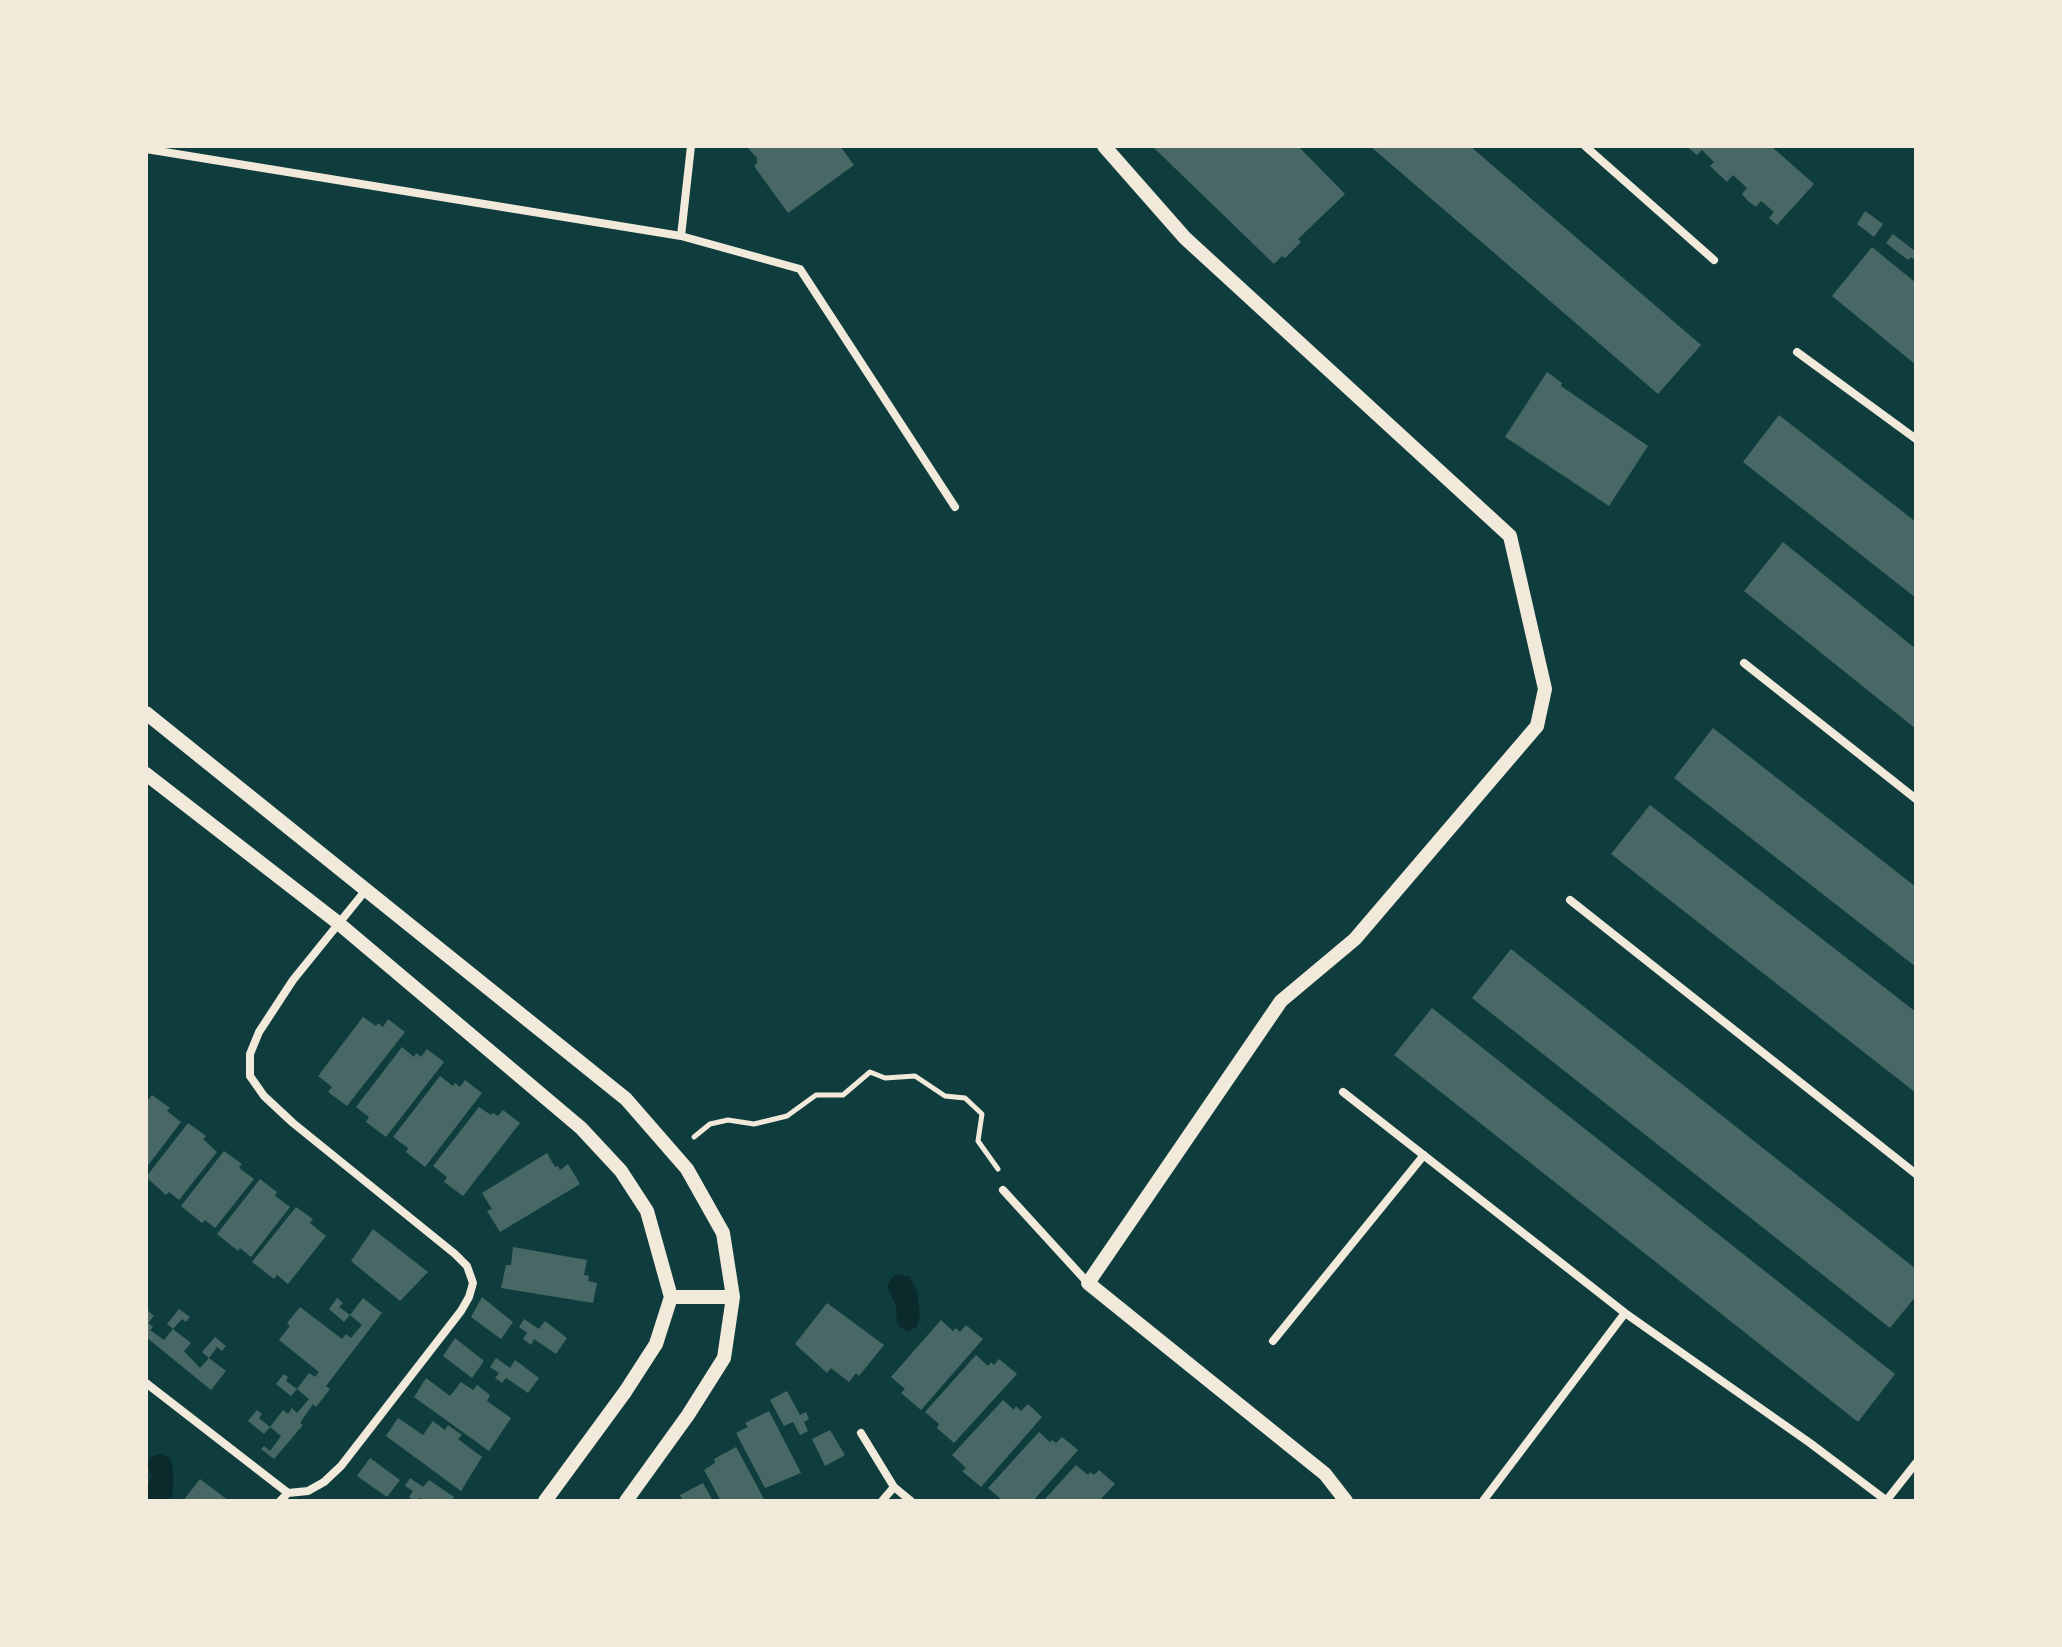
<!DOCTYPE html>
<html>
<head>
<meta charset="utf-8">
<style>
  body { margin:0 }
  #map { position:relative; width:2062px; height:1647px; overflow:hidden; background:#0f3d3e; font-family:"Asap Condensed",sans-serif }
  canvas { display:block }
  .frame { position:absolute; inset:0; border:148px solid #f1e9da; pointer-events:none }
</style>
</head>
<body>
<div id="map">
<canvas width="2062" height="1647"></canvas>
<div class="frame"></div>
</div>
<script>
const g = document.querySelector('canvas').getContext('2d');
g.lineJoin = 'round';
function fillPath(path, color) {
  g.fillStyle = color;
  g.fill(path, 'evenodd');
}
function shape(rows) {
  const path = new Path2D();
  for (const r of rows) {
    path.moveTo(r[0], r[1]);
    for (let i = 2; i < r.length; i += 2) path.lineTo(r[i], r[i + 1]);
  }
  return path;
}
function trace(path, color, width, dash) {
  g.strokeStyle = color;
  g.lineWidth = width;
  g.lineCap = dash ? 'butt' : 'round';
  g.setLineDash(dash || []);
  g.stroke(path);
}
const water = shape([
  [897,1274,910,1277,917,1291,920,1315,917,1327,908,1331,901,1328,897,1323,896,1306,887,1286,891,1279],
  [158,1454,169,1457,173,1468,173,1492,170,1501,146,1501,146,1487,152,1477,147,1465,151,1457]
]);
const building = shape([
  [746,146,840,146,854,165,788,213,754,166,757,163,757,158],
  [1152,146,1298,146,1345,194,1298,239,1301,242,1285,258,1282,256,1274,264],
  [1370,146,1470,146,1701,345,1658,394],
  [1686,146,1771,146,1814,184,1777,225,1769,218,1774,212,1761,201,1756,207,1748,201,1742,194,1747,188,1733,175,1727,182,1710,166,1714,162,1702,150,1697,155],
  [1865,211,1883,224,1874,237,1857,224],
  [1893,234,1916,252,1916,261,1911,257,1908,260,1886,243],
  [1872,247,1916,283,1916,365,1832,296],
  [1547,372,1562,383,1561,386,1648,446,1609,506,1505,437],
  [1779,415,1916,522,1916,598,1743,462],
  [1783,542,1916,649,1916,729,1744,591],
  [1713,728,1916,887,1916,967,1674,778],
  [1650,805,1916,1012,1916,1093,1611,854],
  [1511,949,1916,1269,1916,1296,1890,1328,1472,998],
  [1432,1008,1895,1374,1858,1422,1394,1055],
  [363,1017,376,1026,378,1023,383,1027,388,1019,405,1032,347,1106,328,1092,332,1087,318,1076],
  [402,1047,414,1057,416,1053,421,1057,427,1049,444,1062,386,1137,366,1122,369,1117,356,1107],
  [440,1076,453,1086,455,1083,460,1087,465,1080,482,1093,425,1167,406,1152,408,1148,393,1137],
  [152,1095,170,1108,167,1111,181,1122,146,1168,146,1102],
  [479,1107,491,1115,493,1113,498,1116,503,1110,520,1123,463,1196,444,1182,447,1177,433,1166],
  [188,1123,206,1136,203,1139,217,1152,179,1200,169,1192,166,1195,146,1177],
  [224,1151,242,1164,239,1168,254,1179,215,1228,205,1220,202,1223,181,1206],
  [547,1153,555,1167,558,1166,560,1170,568,1164,580,1184,500,1232,487,1211,492,1209,482,1193],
  [260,1179,277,1192,275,1196,290,1207,251,1257,240,1248,238,1251,217,1234],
  [296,1207,313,1219,310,1223,326,1236,288,1284,277,1275,274,1279,252,1262],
  [373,1229,428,1272,400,1301,351,1261],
  [513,1247,587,1260,584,1275,589,1276,588,1281,597,1283,593,1303,501,1288,506,1265,511,1265],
  [482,1297,513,1322,501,1339,471,1317],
  [337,1298,343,1303,339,1307,350,1315,363,1298,382,1313,326,1386,330,1389,316,1407,313,1404,300,1423,303,1425,274,1459,261,1449,264,1446,270,1451,281,1436,270,1427,283,1410,288,1414,292,1408,297,1413,309,1399,297,1389,291,1396,276,1384,284,1374,288,1377,286,1381,297,1389,309,1373,315,1377,319,1372,279,1340,290,1326,287,1323,300,1307,342,1339,346,1334,351,1338,362,1325,350,1315,344,1322,329,1309],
  [827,1303,884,1345,859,1376,856,1373,849,1382,831,1368,827,1373,795,1344],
  [146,1309,154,1316,148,1323,153,1327,150,1330,164,1340,173,1329,191,1343,184,1351,200,1368,209,1358,226,1371,211,1390,146,1337],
  [179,1309,190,1317,186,1322,182,1319,173,1329,167,1324],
  [524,1319,539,1329,545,1321,567,1338,556,1354,534,1339,531,1345,523,1339,527,1333,519,1327],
  [941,1320,953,1331,956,1328,960,1332,966,1325,983,1339,921,1410,901,1393,905,1389,891,1377],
  [215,1337,226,1346,222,1351,217,1347,209,1358,202,1352],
  [455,1338,484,1361,472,1378,443,1356],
  [976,1355,988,1366,991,1362,994,1365,999,1359,1017,1374,954,1443,937,1428,939,1424,925,1412],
  [496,1358,510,1368,515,1360,539,1378,528,1393,506,1378,502,1383,495,1378,499,1373,490,1367],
  [426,1378,450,1396,461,1382,473,1390,477,1385,490,1395,487,1401,511,1418,489,1451,414,1397],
  [787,1391,800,1415,806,1412,809,1419,804,1422,808,1431,800,1435,793,1422,784,1426,770,1400],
  [1003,1400,1014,1410,1016,1406,1021,1411,1028,1404,1042,1417,981,1487,962,1471,966,1468,952,1455],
  [257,1410,262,1414,259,1418,270,1427,264,1434,248,1421],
  [769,1411,801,1473,765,1488,736,1433,748,1427,745,1423],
  [398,1418,423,1435,433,1421,445,1430,448,1425,462,1435,458,1439,482,1457,461,1491,386,1436],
  [830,1430,845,1455,825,1466,812,1439],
  [1039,1432,1050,1442,1052,1440,1056,1443,1062,1437,1078,1450,1033,1501,1003,1501,988,1488],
  [736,1447,749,1471,765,1501,721,1501,704,1470,715,1463,714,1459],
  [370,1458,400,1480,387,1497,357,1476],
  [1076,1465,1088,1475,1090,1472,1094,1475,1099,1470,1115,1484,1099,1501,1043,1501],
  [410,1478,423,1487,429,1480,454,1497,451,1501,425,1501,420,1498,415,1501,409,1497,413,1491,405,1486],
  [200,1479,229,1501,183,1501],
  [703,1483,713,1501,683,1501,680,1495]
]);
const path = shape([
  [694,1137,710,1124,728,1120,754,1124,787,1116,816,1095,843,1095,870,1072,885,1078,915,1076,945,1096,965,1098,982,1114,978,1141,998,1169]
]);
const minor = shape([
  [1585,146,1714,260],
  [146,149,681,236,800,269,955,507],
  [681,236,691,146],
  [1797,352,1916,439],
  [1744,663,1916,799],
  [1570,900,1916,1174],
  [1343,1092,1625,1313,1810,1443,1887,1501],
  [1003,1190,1088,1283],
  [1273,1341,1424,1155],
  [146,1383,288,1493],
  [861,1433,894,1487,911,1501],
  [280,1501,288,1493,308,1491,324,1482,341,1466,461,1311,469,1297,473,1283,467,1266,455,1254,293,1123,264,1096,250,1076,250,1054,259,1032,293,980,365,891],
  [882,1501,894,1487],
  [1483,1501,1625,1313],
  [1886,1501,1916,1463]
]);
const tertiary = shape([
  [1104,146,1185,238,1510,536,1545,689,1537,726,1355,939,1281,1001,1088,1283,1325,1474,1346,1501],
  [146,713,626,1099,687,1169,723,1233,733,1297,724,1358,688,1415,626,1501],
  [146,774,337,922,581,1128,621,1171,647,1211,671,1297,656,1344,625,1392,545,1501],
  [671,1297,733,1297]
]);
fillPath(water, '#0a2a2b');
fillPath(building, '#486865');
trace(path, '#f1e9da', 5);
trace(minor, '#f1e9da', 8);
trace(tertiary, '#f1e9da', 14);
</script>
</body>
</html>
